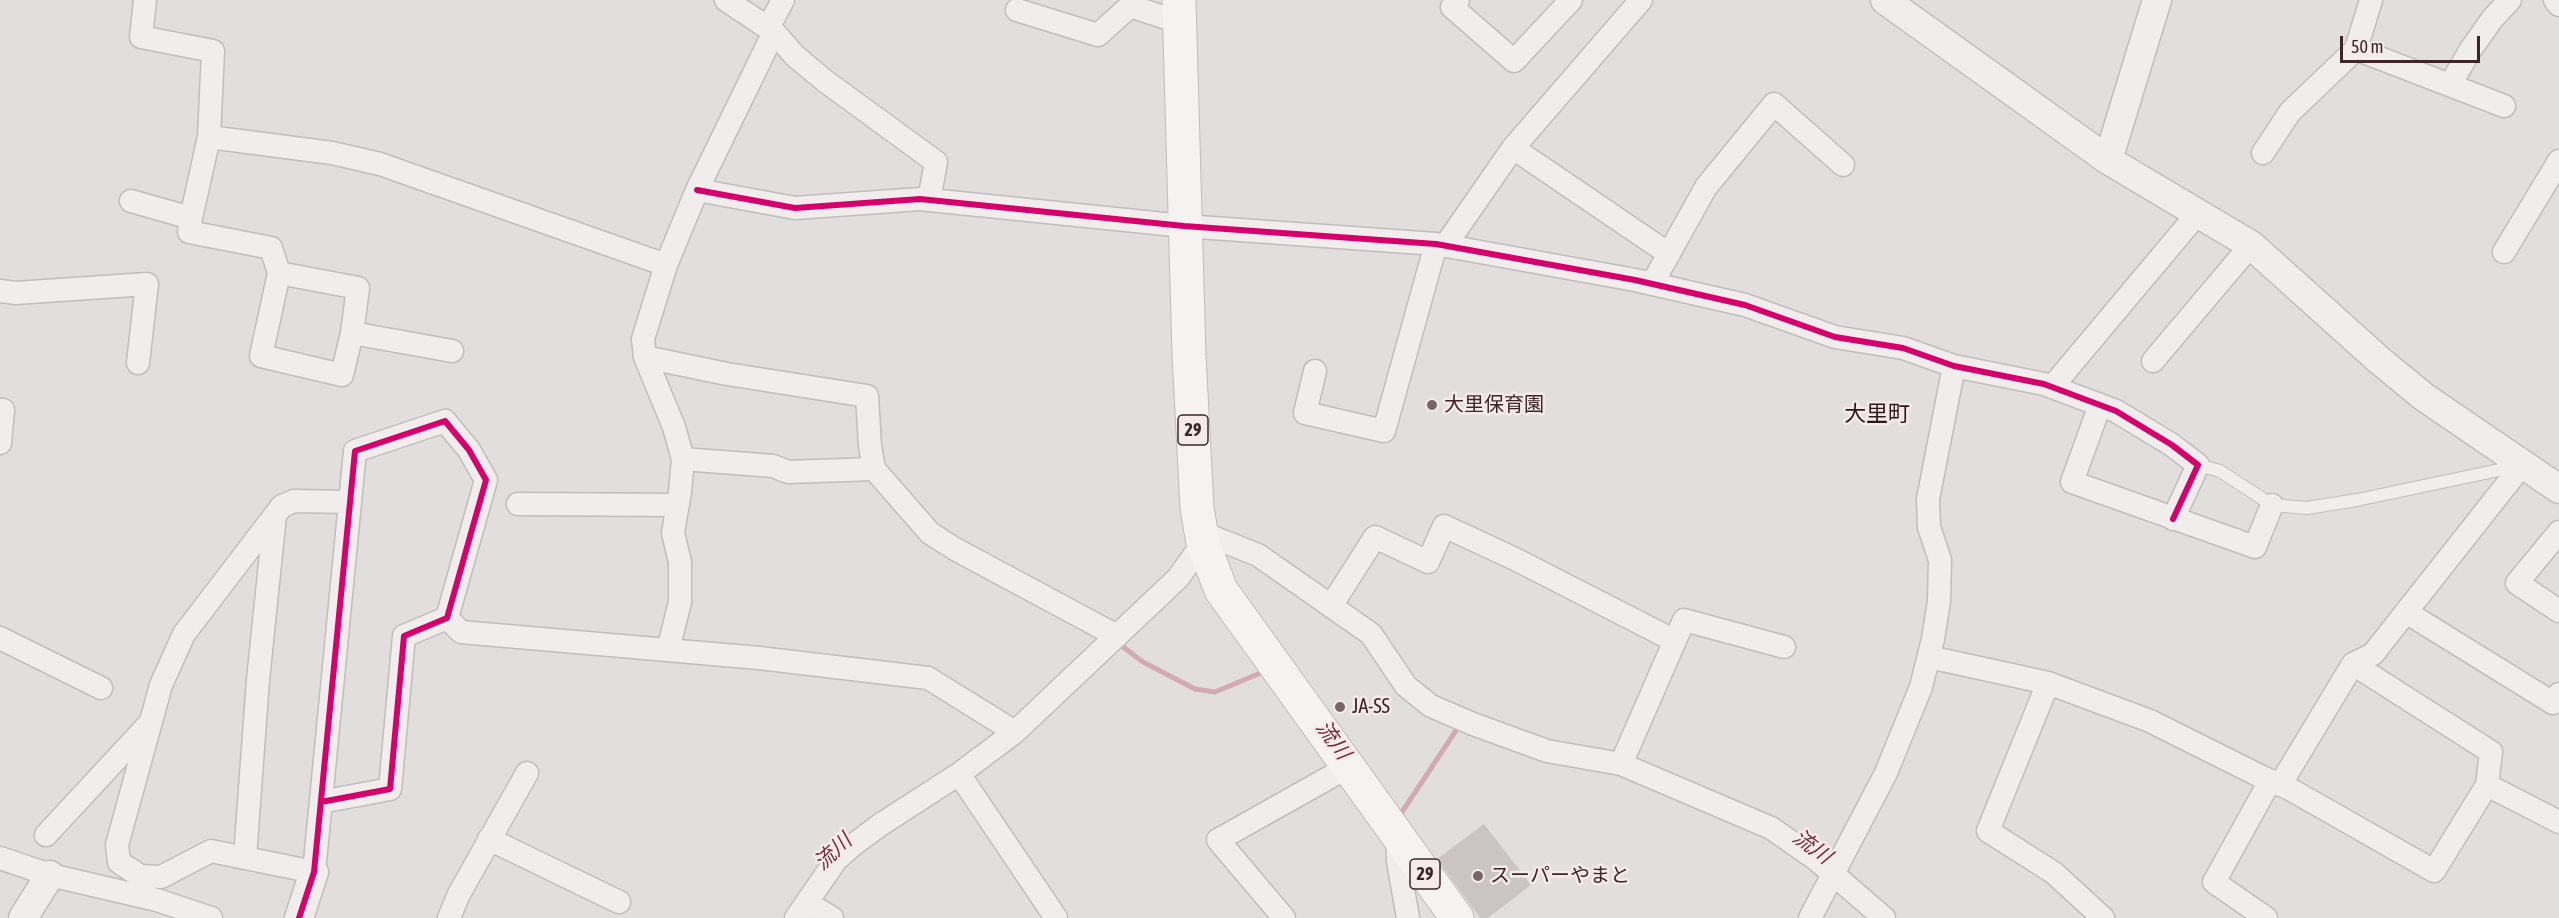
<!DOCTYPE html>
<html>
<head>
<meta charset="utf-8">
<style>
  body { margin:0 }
  #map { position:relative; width:2559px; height:918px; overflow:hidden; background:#e3dede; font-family:"Asap Condensed",sans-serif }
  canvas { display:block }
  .scale { position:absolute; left:2340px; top:36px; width:140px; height:27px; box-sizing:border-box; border:3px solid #3d2528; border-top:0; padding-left:8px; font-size:18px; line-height:21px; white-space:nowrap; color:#3d2528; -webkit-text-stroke:4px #f4eaec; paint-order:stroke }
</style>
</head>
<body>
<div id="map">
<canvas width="2559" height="918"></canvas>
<div class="scale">50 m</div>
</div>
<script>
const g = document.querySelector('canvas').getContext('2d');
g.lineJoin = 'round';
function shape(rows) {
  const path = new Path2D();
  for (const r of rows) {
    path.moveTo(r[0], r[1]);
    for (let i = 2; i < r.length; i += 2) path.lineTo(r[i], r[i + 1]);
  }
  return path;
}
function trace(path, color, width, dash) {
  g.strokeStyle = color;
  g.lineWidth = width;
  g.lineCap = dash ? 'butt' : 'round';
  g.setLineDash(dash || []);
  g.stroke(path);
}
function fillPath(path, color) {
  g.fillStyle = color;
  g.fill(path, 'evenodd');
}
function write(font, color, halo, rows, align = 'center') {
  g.font = font + ' "Asap Condensed","Noto Sans JP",sans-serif';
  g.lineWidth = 5;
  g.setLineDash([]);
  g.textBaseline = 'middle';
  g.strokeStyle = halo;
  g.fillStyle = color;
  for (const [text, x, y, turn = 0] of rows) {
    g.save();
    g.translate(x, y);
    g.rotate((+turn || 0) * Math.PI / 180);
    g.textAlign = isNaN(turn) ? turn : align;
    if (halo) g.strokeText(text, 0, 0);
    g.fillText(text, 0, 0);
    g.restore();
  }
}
const stream = shape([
  [1118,643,1143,662,1195,689,1215,692,1263,672,1264,674],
  [1398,818,1459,726,1462,728]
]);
const building = shape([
  [1484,824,1531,885,1488,918,1480,918,1437,859]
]);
const service = shape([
  [2198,465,2220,471,2272,505,2307,508,2357,500,2518,466]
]);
const minor = shape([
  [726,0,774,32,795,56,825,81,936,162,929,200],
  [1458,0,1452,7,1514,61,1571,0],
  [2555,0,2559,5],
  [1017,10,1098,35,1130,6,1179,22],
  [768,28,783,0],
  [2356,49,2504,106],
  [2450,85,2471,49,2493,18,2510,0],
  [209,137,332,153,380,164,666,265],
  [1513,148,1669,254],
  [2263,153,2290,112,2356,49,2371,0],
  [697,190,795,208,920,199,1184,226,1436,244,1635,280,1745,305,1835,337,1903,348,1954,366,2044,384,2116,411,2172,445,2198,465,2173,519],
  [131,201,191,218,209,137,213,51,141,37,145,0],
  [191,218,189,232,271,248,279,273,358,288,352,333,452,351],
  [1445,246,1513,148,1641,0],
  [2504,252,2559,161],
  [279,273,261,356,342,375,352,333],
  [1652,284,1706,187,1774,104,1843,165],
  [0,291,16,293,147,284,138,363],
  [645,357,727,374,867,396,870,446,874,469],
  [2153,361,2251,245],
  [1315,371,1305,413,1384,431,1436,244],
  [2052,387,2198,213],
  [2100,405,2072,482,2255,547,2272,505],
  [0,410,3,410,0,443],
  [683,459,773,466,788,472,874,469,930,533,955,549,1117,636],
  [518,504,678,505],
  [275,515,184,634,161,685,117,845,119,862,140,876,161,877,211,851,314,872,355,451,445,421,469,450,486,480,447,618,404,636,390,789,321,802],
  [1200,532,1258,555,1371,634,1406,686,1431,706,1473,724,1547,751,1621,764,1771,828,1817,860,1884,918],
  [2559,532,2517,583,2559,611],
  [1331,606,1375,537,1428,562,1444,526,1515,559,1675,641],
  [2406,612,2553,703,2559,694],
  [447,618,461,632,759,658,928,678,1015,732],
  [0,638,101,688],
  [668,650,680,602,680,562,673,533,680,492,683,459,674,427,645,357,643,339,666,265,697,190,774,32],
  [1929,657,2048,683,2150,721,2264,778,2288,788,2434,871,2487,785,2491,752,2353,664],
  [2048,683,1988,831,2054,873,2103,918],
  [1621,764,1684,620,1784,647],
  [959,774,1056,918],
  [2280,785,2353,664,2373,654,2522,465],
  [2487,785,2559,822],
  [46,835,148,725],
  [1397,836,1398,861,1408,918],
  [489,839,619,902],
  [245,857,258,680,275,515,282,506,294,501,350,502],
  [0,858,50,875,157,900,211,918],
  [807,903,832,918],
  [449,918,459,894,527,773],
  [796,918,836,860,853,845,880,825,959,774,1015,732,1178,578,1203,543],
  [1284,918,1218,840,1348,767],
  [1810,918,1886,773,1921,687,1933,639,1939,601,1940,560,1929,527,1928,499,1954,366],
  [2266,918,2214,882,2270,781]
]);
const tertiary = shape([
  [1885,0,2108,160,2251,245,2379,360,2424,397,2559,489],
  [2108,160,2157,0],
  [23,918,50,875],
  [299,918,314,872]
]);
const primary = shape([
  [1179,0,1189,355,1197,508,1203,543,1221,590,1457,918]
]);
const cycleway = shape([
  [697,190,795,208,920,199,1184,226,1436,244,1635,280,1745,305,1835,337,1903,348,1954,366,2044,384,2116,411,2172,445,2198,465,2173,519],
  [299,918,314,872,355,451,445,421,469,450,486,480,447,618,404,636,390,789,321,802]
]);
const markers = [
  [1432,405,6,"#776668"],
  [1340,707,6,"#776668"],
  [1478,876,6,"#776668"]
];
const shields = [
  [1193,430,30],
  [1425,874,30]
];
const shieldNames = [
  ["29",1193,430],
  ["29",1425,874]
];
const poiNames = [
  ["大里保育園",1444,405],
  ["JA-SS",1352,707],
  ["スーパーやまと",1490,876]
];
const waterNames = [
  ["流川",1333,740,54],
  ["流川",1812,847,36],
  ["流川",833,852,-43]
];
const quarterNames = [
  ["大里町",1877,414]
];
trace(stream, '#d1aab3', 5);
fillPath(building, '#cac4c4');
trace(service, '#c1bcbd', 14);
trace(minor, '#c1bcbd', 25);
trace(tertiary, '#c1bcbd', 31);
trace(primary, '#c1babb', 35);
trace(service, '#f1eded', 12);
trace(minor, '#f1eded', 22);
trace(tertiary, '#f1eded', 28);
trace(primary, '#f5f2f2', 33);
trace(cycleway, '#d6006c', 6);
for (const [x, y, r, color] of markers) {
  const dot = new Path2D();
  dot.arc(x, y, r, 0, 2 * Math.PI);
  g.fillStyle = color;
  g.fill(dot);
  trace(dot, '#f4eaec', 2);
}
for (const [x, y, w] of shields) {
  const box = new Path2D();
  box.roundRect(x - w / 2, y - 15, w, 30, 4.5);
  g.fillStyle = '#f4eaec';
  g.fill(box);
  trace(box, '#3d2528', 1.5);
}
write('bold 18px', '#3d2528', null, shieldNames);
write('20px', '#3d2528', '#f4eaec', poiNames, 'left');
write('italic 21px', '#722d3b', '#f4eaec', waterNames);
write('22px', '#2d1719', '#f4eaec', quarterNames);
</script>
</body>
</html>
